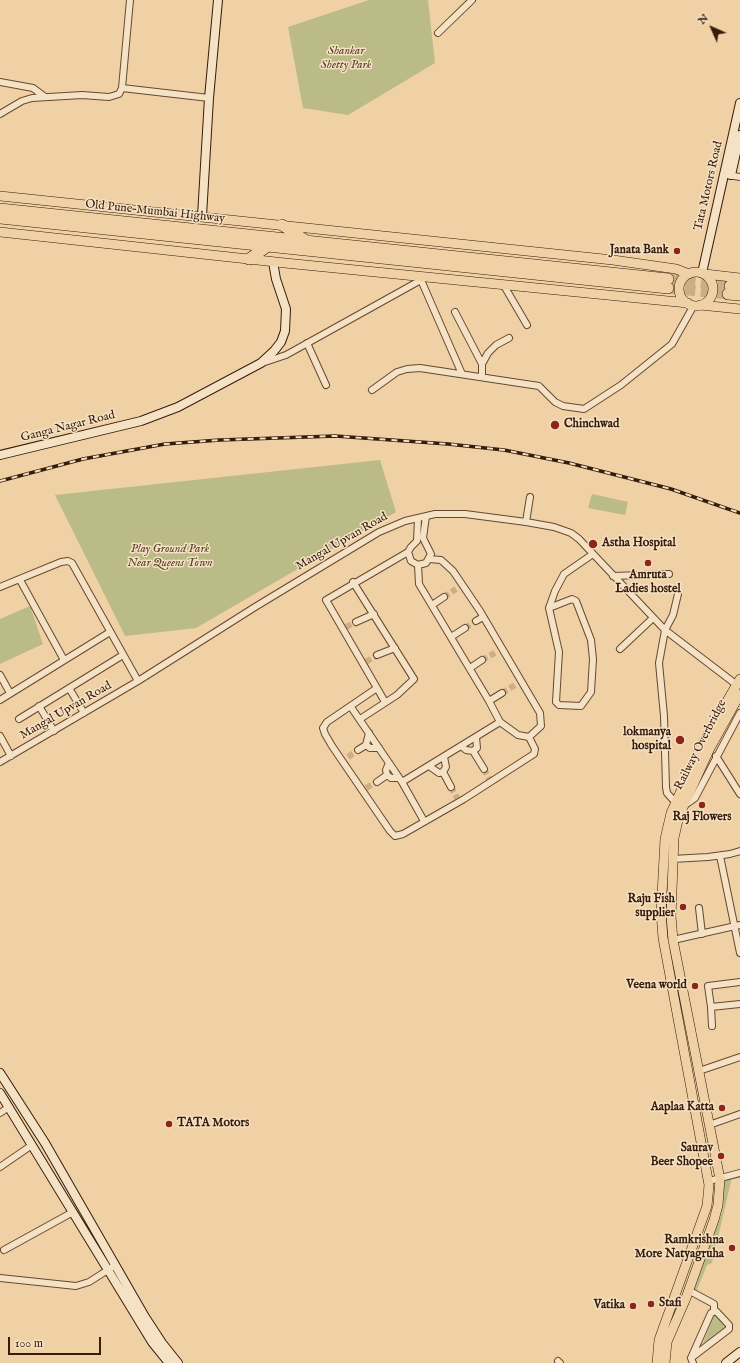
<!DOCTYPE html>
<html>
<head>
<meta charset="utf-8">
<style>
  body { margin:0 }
  #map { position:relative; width:740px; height:1363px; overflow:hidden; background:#f0d1a5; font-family:"IM FELL English",serif }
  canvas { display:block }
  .north { position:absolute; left:692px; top:8px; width:40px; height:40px; -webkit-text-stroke:3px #f5e1c4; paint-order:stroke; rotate:315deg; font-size:11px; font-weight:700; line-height:16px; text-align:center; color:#361c0b }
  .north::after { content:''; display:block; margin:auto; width:14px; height:18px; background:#361c0b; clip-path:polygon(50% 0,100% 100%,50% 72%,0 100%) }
  .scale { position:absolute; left:8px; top:1337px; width:93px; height:18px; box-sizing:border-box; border:2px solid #361c0b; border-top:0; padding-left:5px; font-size:12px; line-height:14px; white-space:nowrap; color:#361c0b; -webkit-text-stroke:3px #f5e1c4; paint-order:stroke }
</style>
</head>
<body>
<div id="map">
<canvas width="740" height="1363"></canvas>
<div class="north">N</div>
<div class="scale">100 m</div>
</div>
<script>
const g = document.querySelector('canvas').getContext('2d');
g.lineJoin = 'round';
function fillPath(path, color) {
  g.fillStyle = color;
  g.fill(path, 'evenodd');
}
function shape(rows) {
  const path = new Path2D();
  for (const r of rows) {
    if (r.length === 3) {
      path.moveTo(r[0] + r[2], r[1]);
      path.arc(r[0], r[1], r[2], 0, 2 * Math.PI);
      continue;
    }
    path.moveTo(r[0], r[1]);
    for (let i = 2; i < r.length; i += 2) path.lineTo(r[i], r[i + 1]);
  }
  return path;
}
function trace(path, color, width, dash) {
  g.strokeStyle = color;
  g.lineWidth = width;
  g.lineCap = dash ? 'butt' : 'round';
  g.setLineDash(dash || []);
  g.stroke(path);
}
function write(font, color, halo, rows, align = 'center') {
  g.font = font + ' "IM FELL English",serif';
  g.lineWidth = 3;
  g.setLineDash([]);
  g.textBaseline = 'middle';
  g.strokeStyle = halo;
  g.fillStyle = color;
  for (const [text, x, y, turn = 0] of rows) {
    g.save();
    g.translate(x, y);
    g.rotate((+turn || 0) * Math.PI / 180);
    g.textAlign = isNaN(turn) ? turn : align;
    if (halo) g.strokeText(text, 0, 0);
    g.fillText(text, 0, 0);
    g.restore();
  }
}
const green = shape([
  [369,0,428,0,435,63,348,115,303,108,288,27],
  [380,460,396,512,196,628,125,636,55,495],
  [592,494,628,502,625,515,588,508],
  [30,606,43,644,0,664,0,619],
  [732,1177,712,1263,707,1265,694,1297,688,1294,719,1205,720,1179],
  [715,1313,728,1326,703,1343]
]);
const streetTunnel = shape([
  [444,597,456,589],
  [346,627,356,622],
  [465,628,476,621],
  [482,660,495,653],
  [366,662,377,655],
  [502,693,515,685],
  [348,757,358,750],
  [484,769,489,779],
  [451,787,457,798],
  [366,788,377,782]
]);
const highwayTunnel = shape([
  [668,279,730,286],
  [668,288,728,294]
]);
const street = shape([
  [438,33,472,0],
  [0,82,33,88,45,97],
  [122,88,130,0],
  [0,114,22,101,32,98,82,95,109,97,119,94,122,88,209,98],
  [728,175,740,177],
  [421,280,462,374],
  [503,284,527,325],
  [455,312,482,364],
  [307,343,326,385],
  [262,363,286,355,421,280,424,277],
  [482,376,482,364,488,353,496,345,509,338],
  [372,390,397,372,407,369,420,368,539,386,555,402,563,406,584,409,621,385,672,344,694,305],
  [418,518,417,541,411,547,408,552,411,561,418,565,426,563,431,554,423,538,426,516],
  [526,522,530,497],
  [408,552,326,600,377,688,327,722,323,728,325,734,332,746,390,831,395,836,403,834,464,799,534,754,535,749,529,737],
  [418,565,419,584,489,701,500,722,518,735,529,737,541,726,540,713,480,611,453,571,441,560,429,559],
  [613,576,669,574],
  [20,580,64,660],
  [353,582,414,679,397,695,360,719],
  [0,587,61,562,68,561,72,563,138,681],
  [432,605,444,597],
  [549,608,572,599,576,601,591,640,593,659,591,692,581,706,559,705,556,702,559,652,549,608,555,591,564,574,593,554],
  [476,621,483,617],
  [356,622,374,614],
  [451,637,465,628],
  [620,649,653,618],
  [377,655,395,648],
  [470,668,482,660],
  [0,675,10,693],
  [69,688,84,713],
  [377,688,385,702],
  [0,700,110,632],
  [489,701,502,693],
  [39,706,54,731],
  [351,707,402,782,424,821],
  [19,719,123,655],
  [369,733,366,745,370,748,379,748],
  [0,736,11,756],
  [461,746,466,750,473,751,477,748,476,737],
  [358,750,366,745],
  [473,751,484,769],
  [716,756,740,794],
  [0,762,138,681,255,607,379,532,405,521,435,514,465,514,526,522,554,527,571,533,579,539,665,630,733,682],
  [389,763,386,770,387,775,391,778,399,778],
  [429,766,439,773,443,772,446,767,444,757],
  [443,772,451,787],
  [377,782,387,775],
  [402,782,500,722],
  [676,803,667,793,666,787,664,716,659,663,665,630,673,615,678,594],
  [685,805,695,798,740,713],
  [720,856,740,953],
  [672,859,708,857,730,854,740,851],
  [699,908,702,934],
  [673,940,740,925],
  [711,1007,708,986,740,982],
  [712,1026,711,1007,740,1004],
  [699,1071,740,1057],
  [0,1113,9,1107],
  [709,1125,740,1114],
  [0,1167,32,1145],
  [709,1181,740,1173],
  [4,1250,73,1212],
  [0,1278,76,1286,89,1282,111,1268],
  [688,1290,714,1304,714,1311],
  [691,1358,729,1329,729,1325,716,1311,711,1313,691,1358,693,1363],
  [558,1361,560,1363]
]);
const secondary = shape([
  [731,175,740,135],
  [202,216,209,98,218,0],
  [702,273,740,103],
  [0,455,141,421,178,407,261,363,274,351,281,342,285,331,286,309,276,279,273,262],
  [0,1073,45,1143,145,1317,162,1343,178,1363],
  [0,1093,152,1342,169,1363],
  [726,1363,740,1352]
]);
const primary = shape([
  [0,196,613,260,676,269,689,274],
  [0,232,285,263,688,303],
  [696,289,17],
  [705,274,740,278],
  [700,305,740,309],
  [657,1363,659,1340,707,1206,709,1185,663,938,661,913,665,839,671,813,702,744,740,679],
  [665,1363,667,1342,686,1298,714,1220,718,1205,720,1179,673,940,671,916,674,838,679,816,710,748,740,694]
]);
const highway = shape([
  [0,209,668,279],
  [0,218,668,288],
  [282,225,305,240],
  [249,259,268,246],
  [730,286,740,287],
  [728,294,740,295]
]);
const rail = shape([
  [0,481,83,459,165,444,220,440,335,436,448,444,504,450,569,463,671,489,740,513]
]);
const markers = [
  [677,251,4,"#8f2418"],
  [555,425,5,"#8f2418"],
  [593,544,5,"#8f2418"],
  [648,563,4,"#8f2418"],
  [680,740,5,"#8f2418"],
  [702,805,4,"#8f2418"],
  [683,907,4,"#8f2418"],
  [695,986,4,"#8f2418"],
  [722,1108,4,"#8f2418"],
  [169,1124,4,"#8f2418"],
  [721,1156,4,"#8f2418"],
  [732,1248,4,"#8f2418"],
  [651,1304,4,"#8f2418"],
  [633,1306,4,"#8f2418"]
];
const parkNames = [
  ["Shankar",346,52],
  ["Shetty Park",346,66],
  ["Play Ground Park",170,550],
  ["Near Queens Town",170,564]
];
const streetNames = [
  ["Tata Motors Road",709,186,-77],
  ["Old Pune–Mumbai Highway",155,212,6],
  ["Ganga Nagar Road",68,427,-14],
  ["Mangal Upvan Road",342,542,-30],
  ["Mangal Upvan Road",66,711,-30],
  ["Railway Overbridge",701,745,-63]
];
const poiNames = [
  ["Janata Bank",669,251],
  ["Chinchwad",564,425,"left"],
  ["Astha Hospital",602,544,"left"],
  ["Amruta",648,576,"center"],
  ["Ladies hostel",648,590,"center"],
  ["lokmanya",671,733],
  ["hospital",671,747],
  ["Raj Flowers",702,818,"center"],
  ["Raju Fish",675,900],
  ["supplier",675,914],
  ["Veena world",687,986],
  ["Aaplaa Katta",714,1108],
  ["TATA Motors",177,1124,"left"],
  ["Saurav",713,1149],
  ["Beer Shopee",713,1163],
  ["Ramkrishna",724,1241],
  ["More Natyagruha",724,1255],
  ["Stafi",659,1304,"left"],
  ["Vatika",625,1306]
];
fillPath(green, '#babb86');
trace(streetTunnel, '#cbad86', 6, [6, 3]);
trace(highwayTunnel, '#cbad86', 11, [11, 5.5]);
trace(street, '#644932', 8);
trace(secondary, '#361c0b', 10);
trace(primary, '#361c0b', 10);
trace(highway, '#361c0b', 12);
trace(street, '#f5e1c4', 6);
trace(secondary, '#f5e1c4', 8);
trace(primary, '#f0d1a5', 9);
trace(highway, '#f0d1a5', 11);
trace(rail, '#361c0b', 3.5);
trace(rail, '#f5e1c4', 2, [6]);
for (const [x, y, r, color] of markers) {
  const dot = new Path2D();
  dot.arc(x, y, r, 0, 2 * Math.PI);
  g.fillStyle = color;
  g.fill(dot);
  trace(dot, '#f5e1c4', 1.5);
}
write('italic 12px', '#57442a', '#f5e1c4', parkNames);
write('12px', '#361c0b', '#f5e1c4', streetNames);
write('bold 12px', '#361c0b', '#f5e1c4', poiNames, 'right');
</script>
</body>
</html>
